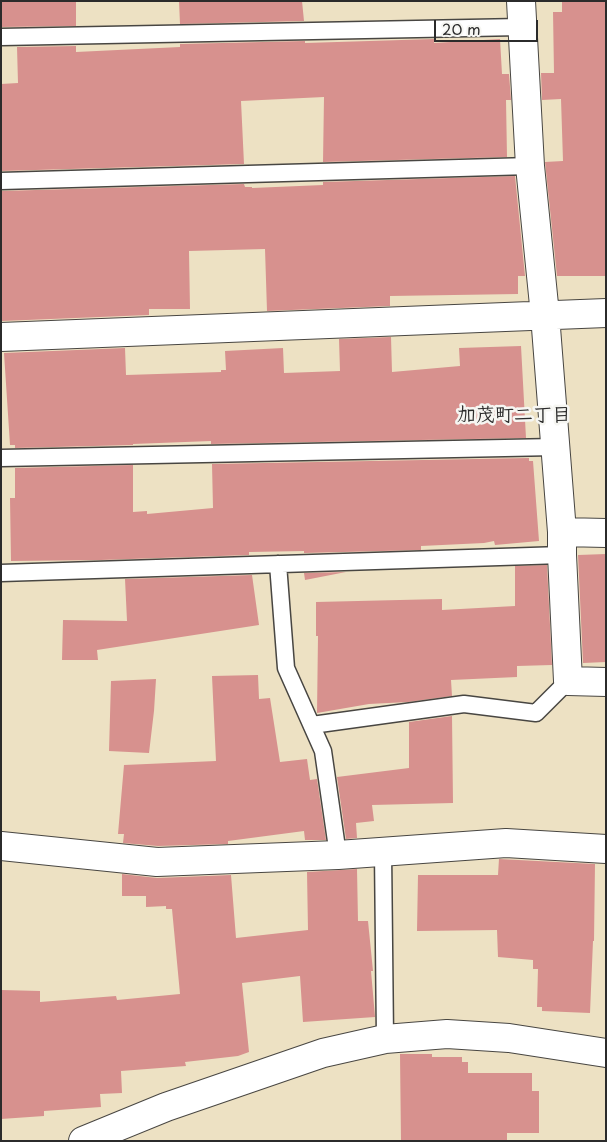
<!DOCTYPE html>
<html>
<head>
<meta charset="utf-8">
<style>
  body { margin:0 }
  #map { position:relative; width:607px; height:1142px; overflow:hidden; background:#ede1c3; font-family:"Playpen Sans",sans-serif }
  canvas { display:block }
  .frame { position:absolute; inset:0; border:2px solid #2b2b2b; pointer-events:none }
  .scale { position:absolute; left:434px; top:20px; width:104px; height:22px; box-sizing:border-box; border:2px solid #2b2b2b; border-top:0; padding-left:6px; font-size:15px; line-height:18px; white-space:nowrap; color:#2b2b2b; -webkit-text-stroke:4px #f6f6f2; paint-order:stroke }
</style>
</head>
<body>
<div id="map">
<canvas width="607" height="1142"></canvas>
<div class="frame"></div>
<div class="scale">20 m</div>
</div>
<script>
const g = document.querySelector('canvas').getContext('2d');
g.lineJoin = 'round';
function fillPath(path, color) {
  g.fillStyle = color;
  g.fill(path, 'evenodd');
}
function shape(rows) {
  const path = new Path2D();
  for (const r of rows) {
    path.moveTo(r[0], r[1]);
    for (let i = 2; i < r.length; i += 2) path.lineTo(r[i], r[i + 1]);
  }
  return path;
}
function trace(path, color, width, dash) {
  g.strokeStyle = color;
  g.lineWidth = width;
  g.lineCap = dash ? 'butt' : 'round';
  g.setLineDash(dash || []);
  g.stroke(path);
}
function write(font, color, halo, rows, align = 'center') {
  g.font = font + ' "Playpen Sans","Klee One",sans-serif';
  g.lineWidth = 5;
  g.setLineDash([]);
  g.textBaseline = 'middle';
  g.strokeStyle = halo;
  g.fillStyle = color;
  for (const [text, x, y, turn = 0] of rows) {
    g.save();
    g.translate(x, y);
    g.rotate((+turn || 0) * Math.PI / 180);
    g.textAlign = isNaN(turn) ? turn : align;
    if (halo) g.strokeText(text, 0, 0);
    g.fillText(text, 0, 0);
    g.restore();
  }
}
const building = shape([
  [1,1,76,1,76,26,1,27],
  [179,1,302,1,304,21,180,24],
  [562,1,606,1,606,276,557,276,545,162,563,161,561,99,542,100,541,73,554,73,553,12,562,12],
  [434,39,434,43,500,39,502,74,509,74,511,100,506,100,507,157,323,162,324,97,241,101,244,164,1,171,1,84,18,83,17,47,76,46,76,52,180,47,180,44,305,41,305,43],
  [515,176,525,276,518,276,518,294,390,296,390,306,267,311,265,249,189,251,190,309,149,309,149,315,2,321,1,191,244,184,245,187,252,187,252,188,323,185,323,182],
  [391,337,392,372,460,366,459,348,521,346,526,438,211,444,211,441,133,444,133,445,15,448,15,445,10,445,4,353,125,348,126,375,221,372,221,370,226,370,225,351,283,348,284,373,340,371,339,339],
  [529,458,529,461,533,461,539,541,495,545,494,541,484,543,421,546,421,550,304,553,304,551,249,552,249,555,101,560,11,561,10,498,15,498,15,468,133,465,133,512,147,511,147,514,213,508,212,464],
  [606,554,606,662,583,663,578,555],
  [547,565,552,665,517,666,517,677,451,680,452,696,408,702,369,704,317,713,318,636,316,636,316,602,442,599,442,610,515,606,515,566],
  [346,572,305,580,304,573],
  [252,575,259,625,97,650,98,660,62,660,63,620,127,621,125,579],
  [258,675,259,699,270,698,280,762,307,759,310,780,317,779,326,840,305,840,304,831,228,841,228,844,158,846,123,843,124,834,118,834,124,765,216,761,212,676],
  [156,679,154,711,149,753,109,751,111,681],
  [452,716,453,803,372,805,374,821,356,823,357,838,346,839,337,777,409,768,409,722],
  [499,859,595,864,594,941,593,941,590,1013,542,1011,542,1007,537,1007,538,969,533,969,533,960,498,957,497,930,417,931,418,875,498,875],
  [357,869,358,921,368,921,373,971,371,971,375,1017,303,1022,300,976,242,983,249,1052,238,1056,185,1062,186,1066,121,1071,122,1093,100,1094,101,1107,44,1111,44,1116,1,1119,1,990,40,991,40,1002,116,996,117,1000,180,994,172,909,166,909,166,906,146,907,146,896,122,896,122,874,157,878,231,875,236,938,308,930,307,872],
  [400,1054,432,1054,432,1057,462,1057,462,1062,468,1062,468,1073,532,1073,532,1091,539,1091,539,1133,507,1133,507,1141,401,1141]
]);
const service = shape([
  [1,37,521,27],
  [1,181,530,166],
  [1,458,555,447],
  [278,564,286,668,323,751,338,855],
  [1,573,562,555],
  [312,725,464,704,536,713,568,681],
  [383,851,385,1039]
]);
const minor = shape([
  [521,1,530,166,545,315,562,532,562,555,568,681,606,682],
  [1,337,606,313],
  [562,532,606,533],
  [1,846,157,862,338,855,506,843,606,849],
  [83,1141,166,1107,323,1053,385,1039,447,1034,509,1038,606,1053]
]);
const neighbourhoodNames = [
  ["加茂町二丁目",514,416]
];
fillPath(building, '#d7918e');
trace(service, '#484642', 19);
trace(minor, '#484642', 30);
trace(service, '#fff', 16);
trace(minor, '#fff', 28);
write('bold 19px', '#2b2b2b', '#f6f6f2', neighbourhoodNames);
</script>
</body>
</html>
